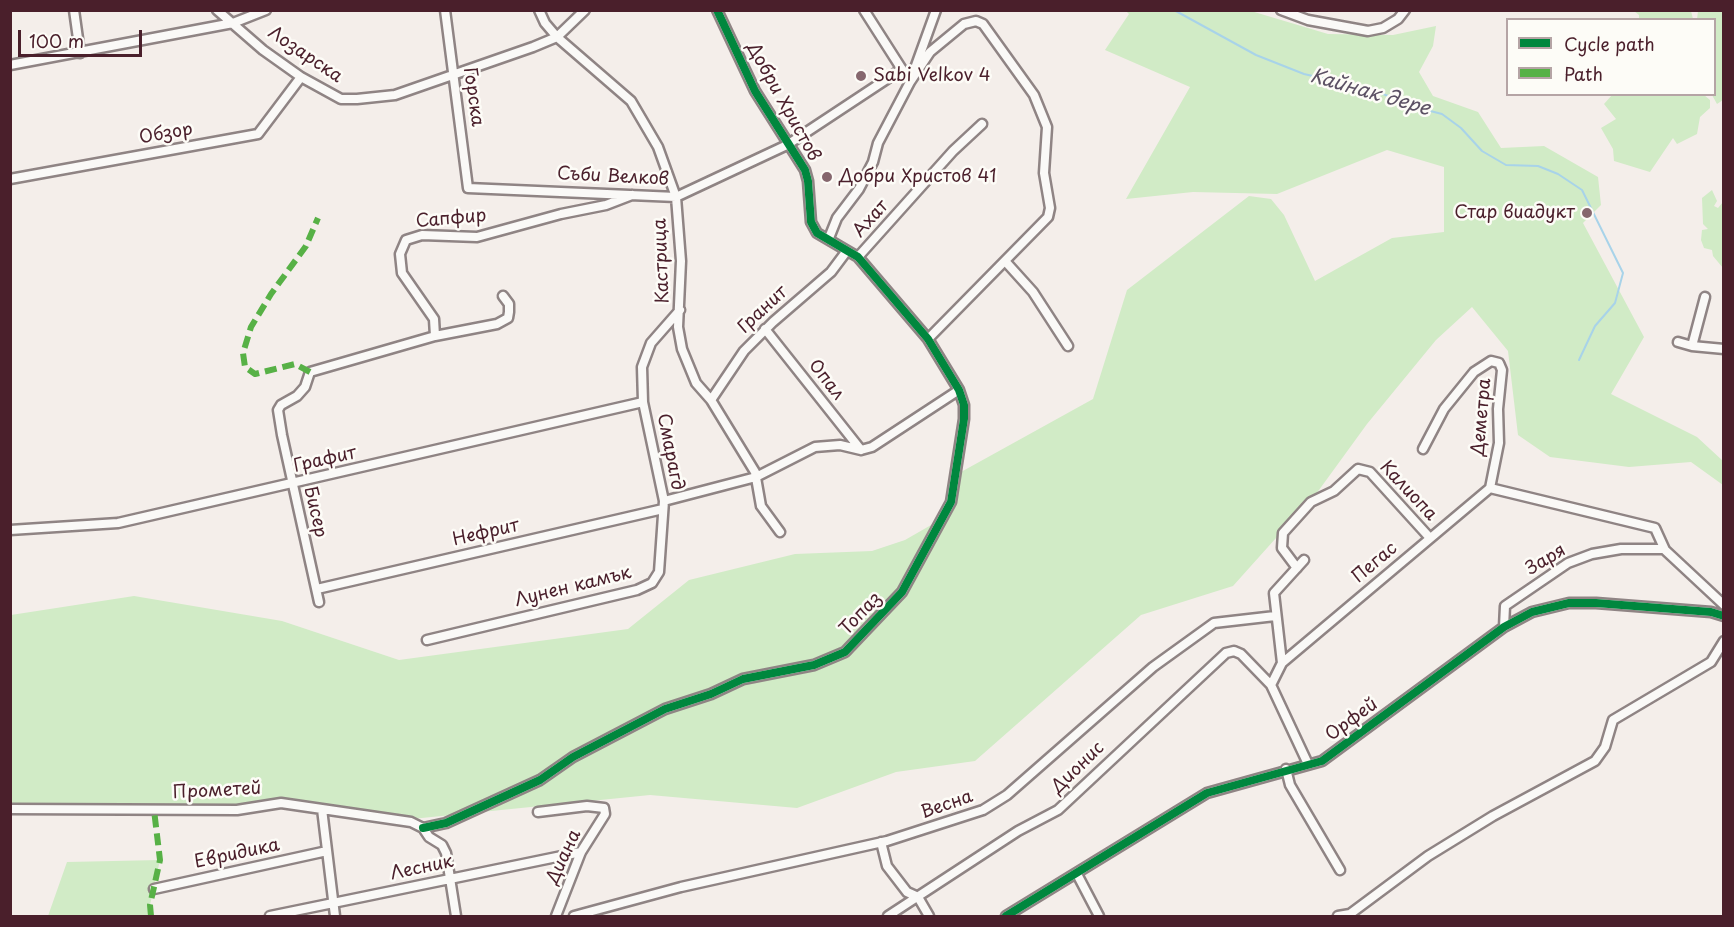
<!DOCTYPE html>
<html>
<head>
<meta charset="utf-8">
<style>
  body { margin:0 }
  #map { position:relative; width:1734px; height:927px; overflow:hidden; background:#f4eeea; font-family:"Playpen Sans",sans-serif }
  canvas { display:block }
  .frame { position:absolute; inset:0; border:12px solid #4a1f2b; pointer-events:none }
  .legend { position:absolute; left:1506px; top:18px; width:210px; height:78px; box-sizing:border-box; background:#fdfcf7; border:2px solid #b5a4a5; margin:0; padding:8px 10px; list-style:none; font-size:18px; color:#4a1f2b }
  .legend li { display:flex; align-items:center; gap:12px; height:30px }
  .legend b { width:30px; border:2px solid #b5a4a5 }
  .scale { position:absolute; left:18px; top:30px; width:124px; height:27px; box-sizing:border-box; border:3px solid #4a1f2b; border-top:0; padding-left:8px; font-size:18px; line-height:21px; white-space:nowrap; color:#4a1f2b; -webkit-text-stroke:4px #fdfcf7; paint-order:stroke }
</style>
</head>
<body>
<div id="map">
<canvas width="1734" height="927"></canvas>
<div class="frame"></div>
<ul class="legend">
<li><b style="height:8px;background:#00873e"></b>Cycle path</li>
<li><b style="height:8px;background:#57b146"></b>Path</li>
</ul>
<div class="scale">100 m</div>
</div>
<script>
const g = document.querySelector('canvas').getContext('2d');
g.lineJoin = 'round';
function fillPath(path, color) {
  g.fillStyle = color;
  g.fill(path, 'evenodd');
}
function shape(rows) {
  const path = new Path2D();
  for (const r of rows) {
    path.moveTo(r[0], r[1]);
    for (let i = 2; i < r.length; i += 2) path.lineTo(r[i], r[i + 1]);
  }
  return path;
}
function trace(path, color, width, dash) {
  g.strokeStyle = color;
  g.lineWidth = width;
  g.lineCap = dash ? 'butt' : 'round';
  g.setLineDash(dash || []);
  g.stroke(path);
}
function write(font, color, halo, rows, align = 'center') {
  g.font = font + ' "Playpen Sans",sans-serif';
  g.lineWidth = 5;
  g.setLineDash([]);
  g.textBaseline = 'middle';
  g.strokeStyle = halo;
  g.fillStyle = color;
  for (const [text, x, y, turn = 0] of rows) {
    g.save();
    g.translate(x, y);
    g.rotate((+turn || 0) * Math.PI / 180);
    g.textAlign = isNaN(turn) ? turn : align;
    if (halo) g.strokeText(text, 0, 0);
    g.fillText(text, 0, 0);
    g.restore();
  }
}
const green = shape([
  [1126,11,1251,11,1328,34,1393,35,1436,26,1433,46,1419,72,1433,96,1478,112,1501,148,1544,146,1598,177,1601,205,1583,223,1644,337,1611,394,1697,437,1723,461,1723,485,1691,462,1629,467,1550,457,1518,435,1508,351,1472,307,1436,340,1367,424,1319,490,1233,586,1141,615,975,761,896,772,797,808,650,795,392,821,281,803,237,810,11,810,11,615,134,596,282,621,399,660,628,629,689,580,795,554,872,551,905,540,945,517,953,487,961,472,1093,399,1127,290,1249,196,1271,199,1284,215,1315,281,1392,238,1444,232,1444,167,1387,150,1277,194,1193,192,1126,199,1190,87,1105,50,1129,14],
  [1634,11,1691,11,1693,19,1639,19,1639,15],
  [1698,11,1723,11,1723,100,1717,104,1712,95,1714,94,1714,20,1697,19],
  [1612,95,1704,95,1710,100,1710,108,1700,117,1697,134,1677,144,1673,138,1650,172,1614,161,1613,149,1601,128,1616,119,1604,104],
  [1712,190,1717,201,1714,206,1718,208,1723,202,1723,268,1713,256,1712,250,1704,248,1701,240,1702,230,1708,229,1703,224,1702,198],
  [160,860,150,905,151,916,48,916,67,862]
]);
const stream = shape([
  [1174,10,1256,55,1304,74,1374,90,1411,106,1442,114,1461,128,1482,151,1506,165,1538,166,1558,174,1582,190,1623,273,1615,303,1595,326,1579,360]
]);
const minor = shape([
  [74,10,80,53],
  [217,10,263,50,301,77,341,99,357,99,395,95,533,47,557,37,585,10],
  [445,10,468,188,676,197,787,145,902,69],
  [539,10,545,23,557,37,631,101,658,147,676,197,681,261,678,327,682,349,696,383,711,400,755,472,761,506,780,532],
  [864,10,910,82,930,52,964,24,976,21,983,24,1034,95,1047,127,1044,173,1050,208,1048,217,928,339],
  [1281,10,1308,20,1368,31,1383,28,1398,19,1405,10],
  [10,65,233,23,266,10],
  [10,179,258,134,301,77],
  [829,238,837,218,859,189,873,162,878,143,910,82,936,10],
  [858,257,953,151,982,124],
  [1005,261,1033,292,1068,346],
  [1705,297,1692,346,1724,349],
  [765,329,861,450],
  [435,336,434,319,402,273,400,254,406,240,422,235,477,237,561,214,606,205,632,195],
  [1678,342,1692,346],
  [711,400,744,351,773,322,831,272,846,252],
  [1423,449,1444,409,1474,372,1491,361,1499,363,1502,370,1498,409,1499,443,1490,488],
  [1490,488,1655,528,1665,550,1724,605],
  [664,501,756,477,815,447,840,445,861,450,872,447,959,390],
  [10,530,118,523,643,402],
  [1304,560,1274,593,1282,663,1271,685,1308,764],
  [1297,568,1282,548,1283,533,1311,502,1334,491,1358,469,1370,472,1430,538],
  [317,589,663,509],
  [319,602,282,435,278,410,281,405,297,396,305,387,310,372,435,336,497,324,508,318,509,312,509,304,503,296],
  [1504,627,1505,606,1568,563,1592,554,1621,549,1664,549],
  [427,640,637,590,652,583,659,572,664,501,643,402,642,367,651,343,680,310],
  [1282,663,1490,488],
  [1286,769,1290,785,1340,870],
  [10,809,237,810,281,803,411,822,423,828,429,837,442,845,446,853,456,916],
  [322,809,335,916],
  [538,812,587,806,604,808,605,814,581,852,556,916],
  [423,828,446,823,540,780,573,757,665,709,711,694,743,679,814,665,845,652,902,592,951,502,964,419,964,405,959,390,928,339,858,257,817,233,811,222,808,181,805,170,755,91,717,10],
  [881,842,887,866,907,892,918,897,929,916],
  [1077,874,1099,916],
  [154,889,327,851],
  [270,916,581,852],
  [574,916,681,887,887,841,983,810,1007,795,1153,667,1214,623,1275,616],
  [888,916,1018,831,1058,810,1226,653,1234,651,1241,654,1271,685],
  [1006,916,1207,793,1322,761,1504,627,1532,612,1569,603,1596,603,1711,612,1724,616],
  [1338,916,1350,914,1428,856,1493,816,1595,761,1605,747,1613,720,1711,662,1724,641]
]);
const quiet = shape([
  [310,372,295,364,255,374,245,367,243,353,251,327,271,294,306,246,318,218],
  [151,916,150,905,160,860,154,810]
]);
const cycleway = shape([
  [423,828,446,823,540,780,573,757,665,709,711,694,743,679,814,665,845,652,902,592,951,502,964,419,964,405,959,390,928,339,858,257,817,233,811,222,808,181,805,170,755,91,717,10],
  [1006,916,1207,793,1322,761,1504,627,1532,612,1569,603,1596,603,1711,612,1724,616]
]);
const markers = [
  [861,76,6,"#86676e"],
  [827,177,6,"#86676e"],
  [1587,213,6,"#86676e"]
];
const streetNames = [
  ["Лозарска",305,55,34],
  ["Горска",473,97,82],
  ["Добри Христов",783,102,61],
  ["Обзор",166,134,-10],
  ["Съби Велков",613,177,3],
  ["Сапфир",451,219,-5],
  ["Ахат",871,219,-48],
  ["Кастрица",662,261,-92],
  ["Гранит",763,310,-43],
  ["Опал",826,380,52],
  ["Деметра",1482,417,-85],
  ["Смарагд",670,452,79],
  ["Графит",325,460,-13],
  ["Калиопа",1408,491,47],
  ["Бисер",315,512,77],
  ["Нефрит",486,533,-13],
  ["Заря",1546,560,-31],
  ["Пегас",1375,563,-40],
  ["Лунен камък",573,587,-14],
  ["Топаз",861,614,-46],
  ["Орфей",1352,720,-36],
  ["Дионис",1078,768,-44],
  ["Прометей",217,791,-3],
  ["Весна",947,805,-19],
  ["Евридика",237,854,-12],
  ["Диана",564,857,-65],
  ["Лесник",422,868,-12]
];
const poiNames = [
  ["Sabi Velkov 4",873,76],
  ["Добри Христов 41",839,177],
  ["Стар виадукт",1575,213,"right"]
];
const waterNames = [
  ["Кайнак дере",1370,93,16]
];
fillPath(green, '#d1ebc6');
trace(stream, '#a8d3e9', 2);
trace(minor, '#8f8484', 13);
trace(minor, '#faf9f7', 8);
trace(quiet, '#57b146', 6, [12, 6]);
trace(cycleway, '#00873e', 8);
for (const [x, y, r, color] of markers) {
  const dot = new Path2D();
  dot.arc(x, y, r, 0, 2 * Math.PI);
  g.fillStyle = color;
  g.fill(dot);
  trace(dot, '#fdfcf7', 2);
}
write('18px', '#4a1f2b', '#fdfcf7', streetNames);
write('18px', '#4a1f2b', '#fdfcf7', poiNames, 'left');
write('italic 20px', '#5c5164', '#fdfcf7', waterNames);
</script>
</body>
</html>
